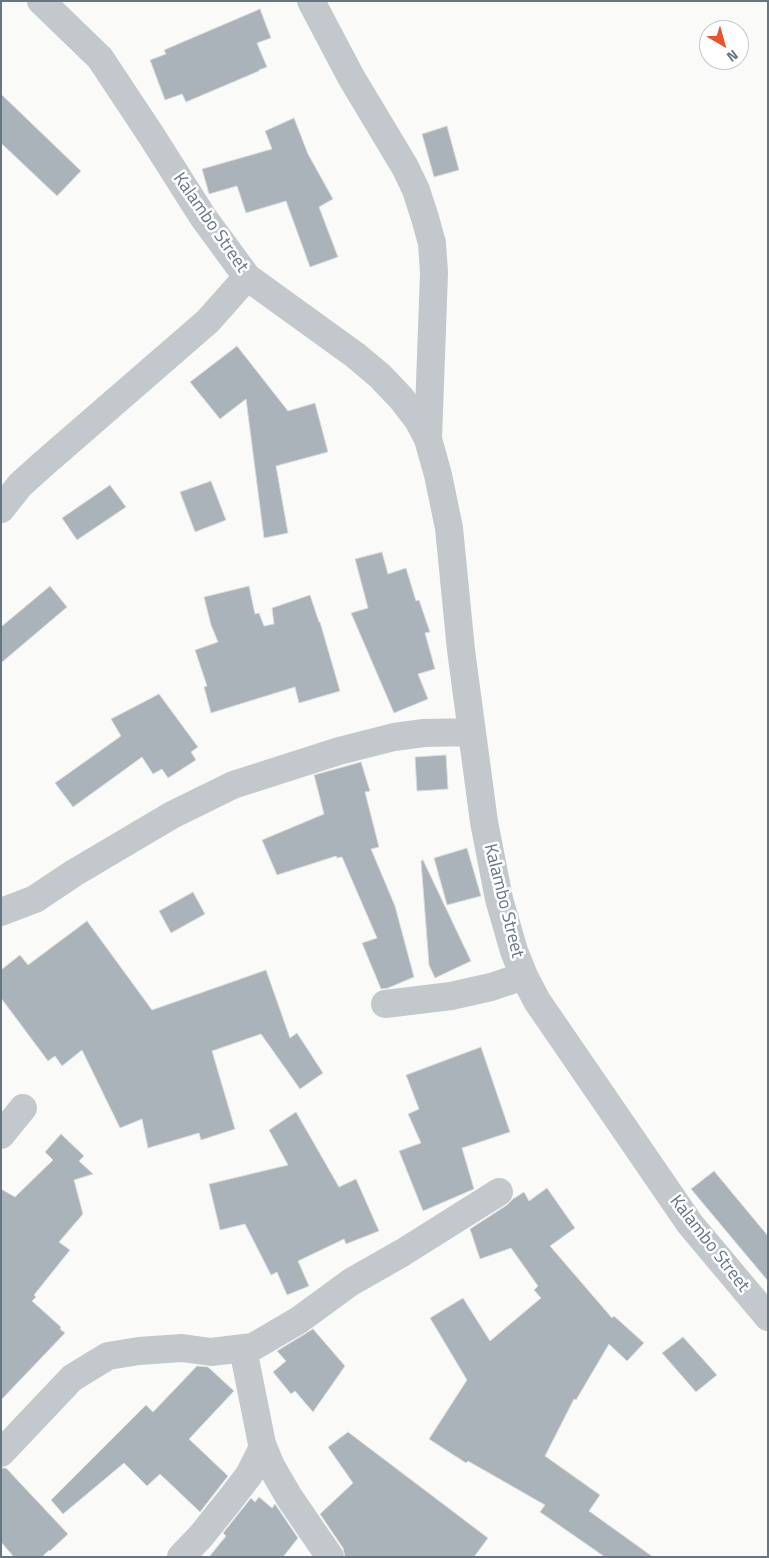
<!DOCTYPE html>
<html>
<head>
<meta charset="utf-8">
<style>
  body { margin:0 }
  #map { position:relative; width:769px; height:1558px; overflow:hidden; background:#fafaf8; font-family:"Titillium Web",sans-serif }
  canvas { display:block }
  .frame { position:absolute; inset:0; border:2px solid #657683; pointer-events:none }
  .north { position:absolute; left:699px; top:20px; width:50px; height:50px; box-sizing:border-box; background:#fff; border:1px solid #c1c8cd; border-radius:50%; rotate:142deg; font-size:14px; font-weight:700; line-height:20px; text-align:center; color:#657683 }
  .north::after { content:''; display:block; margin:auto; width:18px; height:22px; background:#e4572e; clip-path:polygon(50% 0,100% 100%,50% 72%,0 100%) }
</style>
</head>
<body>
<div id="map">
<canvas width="769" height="1558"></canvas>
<div class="frame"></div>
<div class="north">N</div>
</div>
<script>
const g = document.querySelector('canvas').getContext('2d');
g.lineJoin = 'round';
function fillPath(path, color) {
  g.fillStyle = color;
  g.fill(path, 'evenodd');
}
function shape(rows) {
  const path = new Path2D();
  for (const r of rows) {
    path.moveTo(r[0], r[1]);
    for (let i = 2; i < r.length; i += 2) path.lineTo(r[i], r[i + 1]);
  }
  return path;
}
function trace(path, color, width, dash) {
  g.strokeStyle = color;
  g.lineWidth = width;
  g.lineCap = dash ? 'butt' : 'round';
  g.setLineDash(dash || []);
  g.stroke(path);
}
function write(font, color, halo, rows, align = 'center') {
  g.font = font + ' "Titillium Web",sans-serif';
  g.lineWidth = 5;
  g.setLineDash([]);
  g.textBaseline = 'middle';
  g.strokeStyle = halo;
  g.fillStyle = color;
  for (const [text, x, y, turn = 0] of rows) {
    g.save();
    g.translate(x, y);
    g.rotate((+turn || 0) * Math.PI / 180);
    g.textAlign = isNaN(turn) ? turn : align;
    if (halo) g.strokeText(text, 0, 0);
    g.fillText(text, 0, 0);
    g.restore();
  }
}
const building = shape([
  [260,9,271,38,257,43,267,67,259,70,259,71,186,102,182,94,165,100,150,60,166,54,164,50,260,9],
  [1,94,81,171,57,196,1,143,1,94],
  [294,118,308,154,333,199,319,207,338,257,310,267,286,201,246,213,237,186,209,194,202,169,272,149,265,131,294,118],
  [447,126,459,170,434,177,422,134,447,126],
  [237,346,288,411,315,403,328,452,276,466,288,533,264,538,246,399,220,419,190,382,237,346],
  [211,481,226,520,195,532,180,492,211,481],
  [110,485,126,507,77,540,62,518,110,485],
  [382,552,388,574,406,568,416,601,419,600,430,632,425,633,435,669,418,674,428,699,394,713,351,613,368,608,355,559,382,552],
  [50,586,67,607,1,663,1,627,50,586],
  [249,586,255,614,259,613,264,626,274,624,272,608,310,595,319,622,320,622,340,691,299,703,295,687,211,713,204,687,207,686,195,650,218,642,211,625,204,597,249,586],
  [159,694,198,747,191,752,196,760,168,778,162,769,153,774,142,757,73,807,55,783,121,736,111,719,159,694],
  [446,755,448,789,417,791,415,757,446,755],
  [361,762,370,791,365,792,379,847,371,849,395,906,414,977,388,988,381,989,362,943,377,938,342,857,337,858,336,856,277,875,262,840,324,814,314,775,361,762],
  [467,848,481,896,447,905,434,858,467,848],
  [423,860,471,961,435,978,429,965,421,861,423,860],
  [193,892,205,914,171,933,159,911,193,892],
  [87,921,152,1010,266,970,290,1038,297,1033,323,1073,300,1089,261,1034,212,1051,235,1129,201,1140,199,1133,148,1148,142,1119,120,1128,82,1050,62,1066,55,1056,48,1061,1,998,1,970,20,955,28,965,87,921],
  [481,1047,510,1132,462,1148,474,1189,423,1211,399,1151,421,1143,408,1114,419,1109,406,1075,481,1047],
  [296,1112,339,1187,356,1179,379,1231,346,1244,344,1239,298,1261,309,1286,287,1295,277,1272,271,1275,245,1224,220,1230,209,1184,288,1165,269,1130,296,1112],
  [61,1134,84,1156,79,1161,93,1174,74,1180,83,1214,59,1242,70,1250,34,1295,36,1297,32,1301,61,1327,60,1329,65,1333,1,1400,1,1189,15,1197,53,1160,45,1152,61,1134],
  [714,1171,768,1236,768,1281,691,1189,714,1171],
  [547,1188,575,1228,550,1246,612,1318,614,1316,644,1343,627,1361,609,1344,576,1400,574,1399,545,1456,600,1495,589,1511,653,1557,605,1557,540,1512,545,1505,468,1461,466,1463,429,1439,467,1380,430,1318,463,1298,490,1341,541,1298,534,1290,538,1286,511,1248,480,1259,470,1229,507,1205,513,1199,524,1192,529,1201,547,1188],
  [313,1329,345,1366,313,1412,295,1391,291,1394,273,1372,286,1361,277,1351,313,1329],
  [683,1337,717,1375,696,1392,662,1353,683,1337],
  [197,1366,208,1367,234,1391,189,1439,228,1476,200,1512,160,1474,147,1486,124,1463,63,1514,51,1500,146,1405,153,1412,197,1366],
  [348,1432,488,1538,474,1557,345,1557,343,1548,320,1514,353,1483,328,1447,348,1432],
  [1,1468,6,1468,68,1534,50,1551,49,1550,42,1557,14,1557,1,1542,1,1468],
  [259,1497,272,1508,275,1504,298,1538,283,1557,209,1557,226,1536,223,1533,251,1498,255,1502,259,1497]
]);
const street = shape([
  [41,1,100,58,151,135,203,217,247,277,355,355,380,376,401,398,418,420,428,439,438,475,449,528,461,650,484,822,499,899,514,951,524,976,537,1001,690,1224,768,1317],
  [311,1,351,77,405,167,416,190,425,218,432,243,434,273,428,439],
  [1,509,20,485,41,466,208,321,247,277],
  [1,912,35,899,74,873,172,815,233,785,339,751,394,737,424,733,472,732],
  [385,1004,451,996,491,987,524,976],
  [1,1135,23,1108],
  [243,1349,262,1444,271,1466,289,1497,330,1557],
  [1,1453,72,1378,108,1356,139,1351,182,1348,211,1352,253,1347,299,1320,351,1282,402,1253,499,1192],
  [181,1557,201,1536,229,1501,249,1475,263,1447]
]);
const streetNames = [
  ["Kalambo Street",210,223,55],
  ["Kalambo Street",503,901,76],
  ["Kalambo Street",709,1244,52]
];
fillPath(building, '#aab3b9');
trace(building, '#dcdcda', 1);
trace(street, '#c3c8cc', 28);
write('18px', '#657683', '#fff', streetNames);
</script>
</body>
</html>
